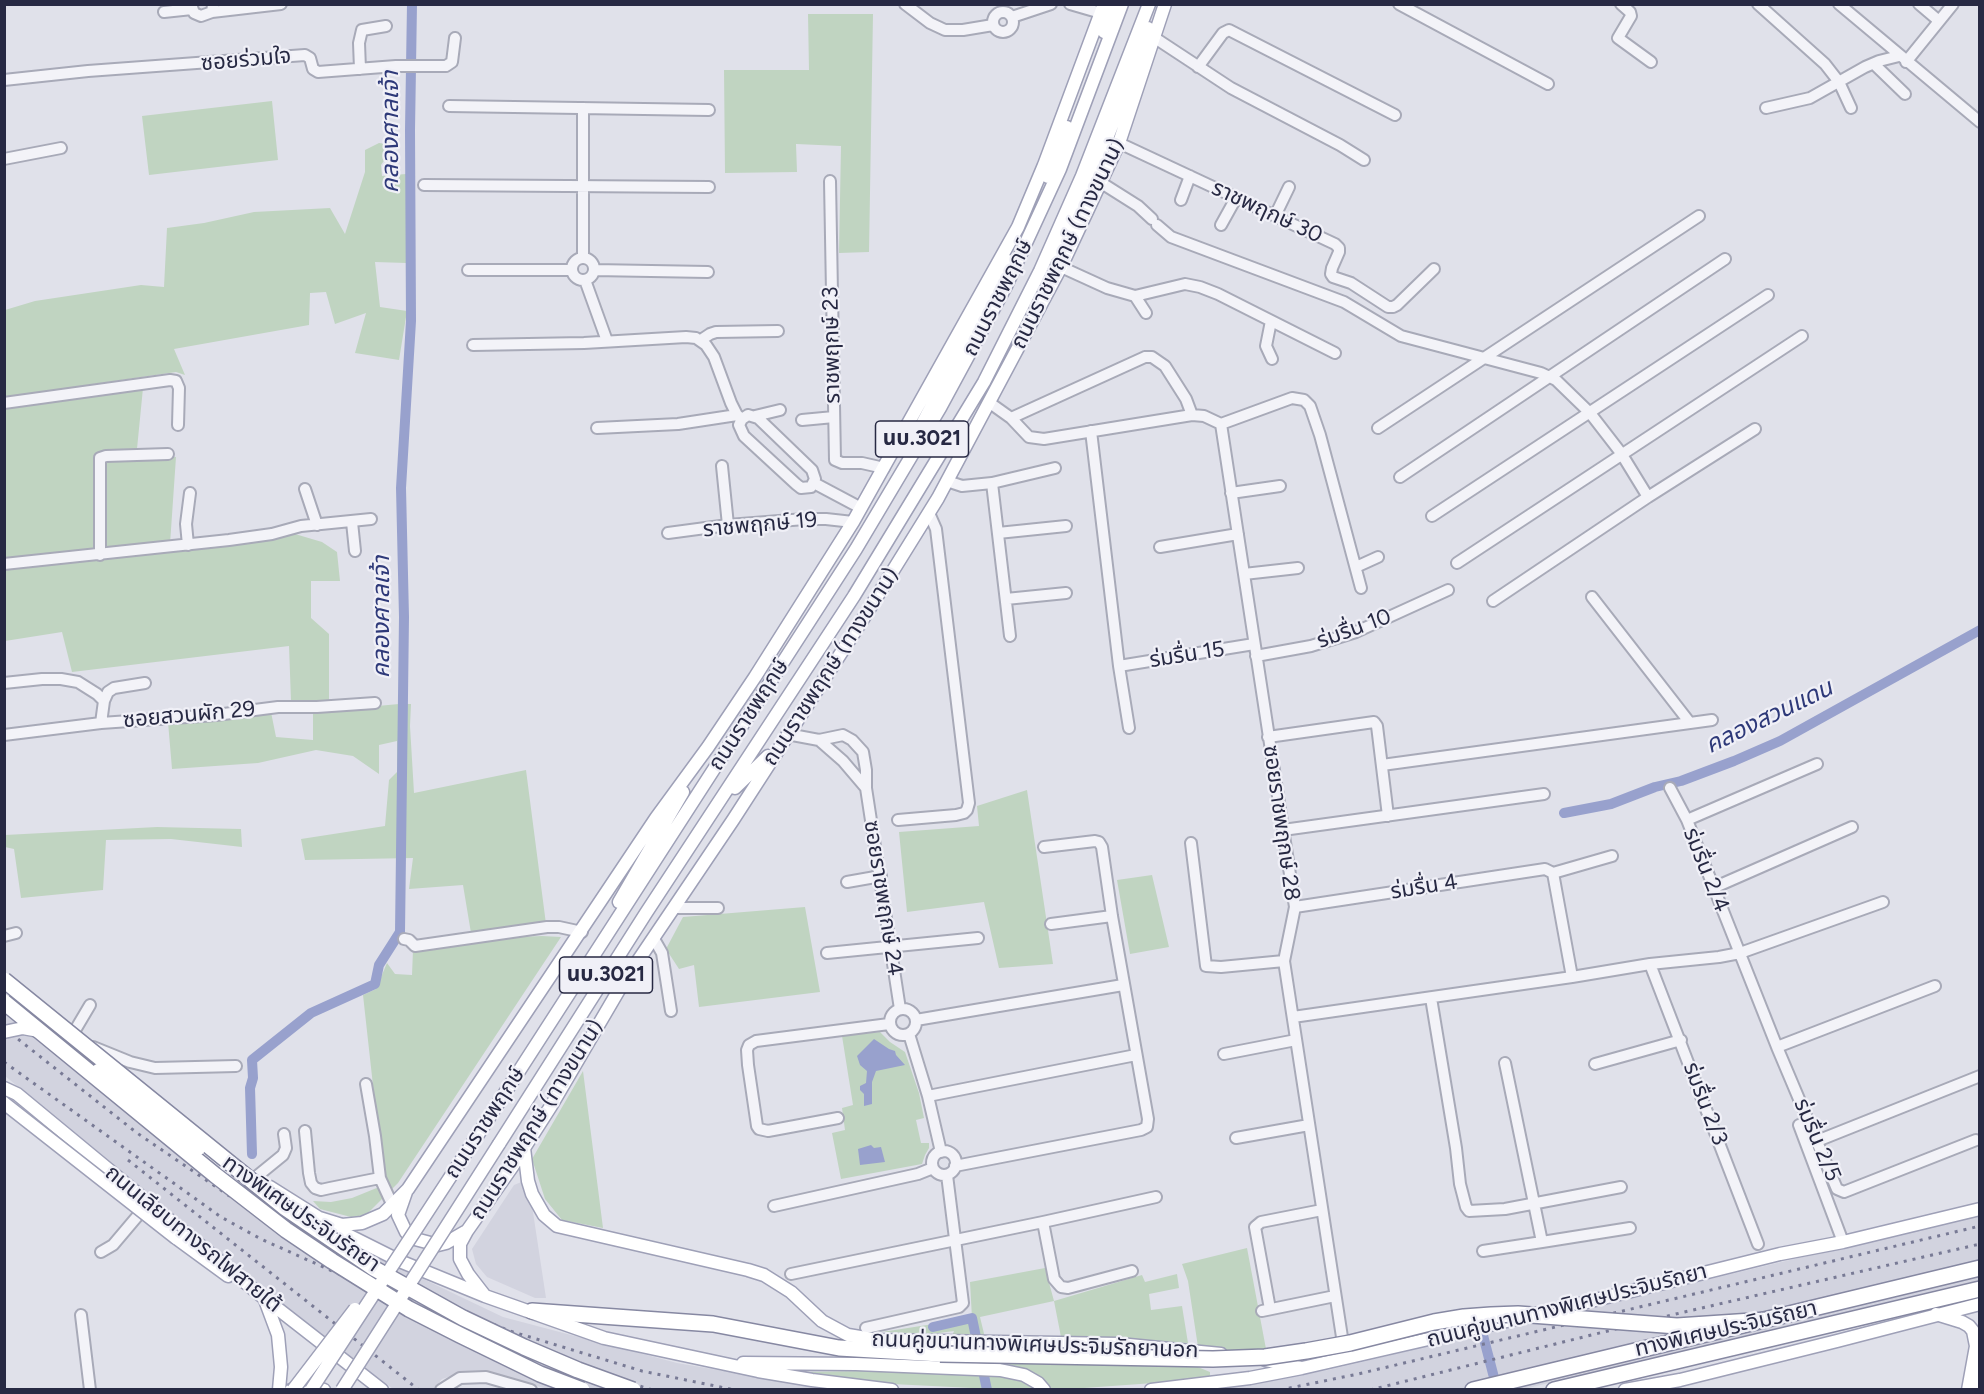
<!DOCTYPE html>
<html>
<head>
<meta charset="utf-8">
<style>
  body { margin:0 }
  #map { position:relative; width:1984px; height:1394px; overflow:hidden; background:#e0e1ea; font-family:Figtree,sans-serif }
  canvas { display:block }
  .frame { position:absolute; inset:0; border:6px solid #272943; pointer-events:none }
</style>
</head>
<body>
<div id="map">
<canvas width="1984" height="1394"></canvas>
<div class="frame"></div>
</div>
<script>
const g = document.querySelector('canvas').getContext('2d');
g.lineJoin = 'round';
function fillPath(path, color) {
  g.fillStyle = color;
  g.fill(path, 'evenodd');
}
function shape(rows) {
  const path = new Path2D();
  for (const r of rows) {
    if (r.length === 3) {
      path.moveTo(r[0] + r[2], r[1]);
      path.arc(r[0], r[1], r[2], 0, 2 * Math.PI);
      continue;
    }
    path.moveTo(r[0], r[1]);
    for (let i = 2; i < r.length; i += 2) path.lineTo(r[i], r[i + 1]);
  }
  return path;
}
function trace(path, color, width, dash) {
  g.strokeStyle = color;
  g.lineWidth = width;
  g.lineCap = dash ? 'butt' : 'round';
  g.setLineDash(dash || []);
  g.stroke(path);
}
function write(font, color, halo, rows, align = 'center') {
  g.font = font + ' Figtree,"Noto Sans Thai",sans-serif';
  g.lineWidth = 4.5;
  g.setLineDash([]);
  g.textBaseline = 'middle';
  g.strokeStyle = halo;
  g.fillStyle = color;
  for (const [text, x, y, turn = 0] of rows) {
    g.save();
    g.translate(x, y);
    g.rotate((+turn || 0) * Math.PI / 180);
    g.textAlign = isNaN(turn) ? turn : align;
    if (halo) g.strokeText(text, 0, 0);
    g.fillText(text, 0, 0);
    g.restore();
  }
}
const built = shape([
  [5,1009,185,1159,268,1205,503,1317,677,1363,830,1389,548,1389,490,1374,468,1371,442,1379,434,1389,393,1389,269,1293,5,1076],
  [524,1181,531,1199,546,1298,535,1298,487,1277,476,1264,472,1249,514,1185],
  [1979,1215,1979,1280,1524,1389,1202,1390,1241,1386,1328,1370]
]);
const green = shape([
  [808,14,873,14,869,252,839,253,841,146,796,144,797,172,725,173,724,70,809,70],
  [272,101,278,160,149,175,142,116],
  [379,143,395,145,381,165,382,176,406,174,406,263,375,262,380,307,407,311,399,360,355,353,366,313,335,324,326,292,310,293,309,325,174,349,185,375,176,372,5,397,5,310,35,301,141,285,164,287,167,228,204,223,254,212,330,208,345,234,365,172,365,150],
  [143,388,136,459,176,457,170,544,5,563,4,407],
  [295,534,322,542,337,552,340,581,311,581,311,618,329,634,329,701,291,701,289,646,72,672,62,632,5,641,4,570],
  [399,704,411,704,410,726,414,793,526,770,546,924,471,933,463,885,409,889,413,858,305,860,301,839,385,826,389,780,397,772,397,741,379,745,379,774,353,756,316,750,258,763,172,769,168,722,271,712,276,737,313,740,313,712],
  [1027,790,1053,964,999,968,984,902,907,912,899,832,979,826,977,806],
  [157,827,241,829,242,847,171,839,106,840,103,890,21,898,14,849,5,847,5,835],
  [1152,875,1169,947,1130,954,1117,880],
  [805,907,820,992,699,1007,694,965,679,969,666,949,683,917],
  [542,936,561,937,398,1183,366,1215,351,1217,320,1209,313,1201,331,1202,352,1198,384,1185,363,995,376,989,387,963,395,974,412,975,413,950,494,938],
  [880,1032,890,1042,905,1052,919,1093,924,1118,916,1120,921,1143,929,1143,929,1148,925,1155,922,1164,841,1179,832,1133,845,1130,842,1108,853,1105,842,1036],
  [583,1071,603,1228,562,1220,545,1199,532,1159],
  [1247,1248,1266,1349,1259,1352,1233,1352,1198,1347,1188,1281,1182,1264],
  [1045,1268,1054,1301,1142,1275,1145,1282,1177,1274,1179,1288,1149,1294,1151,1310,1182,1306,1188,1343,1061,1337,1054,1301,980,1317,987,1346,1193,1365,1210,1372,1210,1379,1070,1389,992,1389,892,1384,795,1372,862,1371,862,1360,942,1362,954,1331,932,1334,882,1332,972,1318,970,1282]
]);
const water = shape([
  [874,1039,889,1049,895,1051,896,1055,905,1065,876,1071,872,1082,872,1104,864,1106,864,1094,860,1090,860,1086,866,1083,867,1071,860,1065,857,1056],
  [871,1145,874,1148,881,1147,885,1162,860,1165,858,1149]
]);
const canal = shape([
  [1564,813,1611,804,1655,787,1681,781,1734,761,1780,741,1980,630],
  [252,1154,250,1088,253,1078,252,1060,311,1013,375,984,379,965,400,932,404,617,401,488,411,321,410,130,412,4],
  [1479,1320,1497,1389],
  [933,1327,972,1318,987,1390]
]);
const minor = shape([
  [191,4,194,13,201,16,212,12,213,5],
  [905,4,930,23,945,30,963,30,993,25],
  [1070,4,1101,13],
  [1399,4,1548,84],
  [1621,4,1630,12,1631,16,1618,38,1651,62],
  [1758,4,1825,64,1839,82,1851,108],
  [1839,4,1980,122],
  [1919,4,1939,21],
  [1003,22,10],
  [164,12,192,9],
  [212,12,281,4],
  [1012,17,1051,4],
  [1155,38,1231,88,1340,145,1364,160],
  [1906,62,1953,4],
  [1874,64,1905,94],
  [1198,67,1223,33,1229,30,1395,115],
  [360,69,359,43,362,30,386,26],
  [4,80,88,71,305,55,310,58,313,69,318,72,396,66,446,66,452,62,455,38],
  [449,106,709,110],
  [1766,108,1810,98,1865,67,1879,61,1899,56],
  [1119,143,1335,244,1339,248,1339,252,1332,268,1331,274,1333,277,1351,283,1388,307,1393,307,1397,305,1434,269],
  [4,159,61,148],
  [830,181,835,460,842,463,862,463,884,468],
  [1100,182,1138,206,1152,219],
  [424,185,709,187],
  [1181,200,1190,176],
  [1275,216,1289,187],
  [1157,225,1171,237,1344,302,1401,336,1541,373,1556,380,1590,413,1621,453,1648,497],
  [1221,225,1236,198],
  [583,258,583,108],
  [583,269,11],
  [1061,267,1107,288,1135,296,1185,284,1200,287,1218,294,1335,353],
  [468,270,572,270],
  [594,270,708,272],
  [585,280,607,341],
  [1135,296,1146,313],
  [1271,321,1266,346,1272,359],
  [701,340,710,334,716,332,778,331],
  [473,345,584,343,686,337,696,338,706,345,714,357,731,403,737,415,742,419],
  [1145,357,1152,357,1165,366,1186,399,1192,415,1044,439,1029,437,1011,418,1145,357],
  [4,403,170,380,176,381,179,388,178,425],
  [990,403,1011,418],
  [748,415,758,418,812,470,815,479,811,487,801,488,796,484,744,436,739,425,742,419,748,415],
  [1192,415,1204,416,1221,424,1295,907,1284,961,1344,1350],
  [755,416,780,410],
  [802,420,834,417],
  [1221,424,1292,398,1304,400,1310,406,1320,435,1361,588],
  [597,428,678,424,737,415],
  [1378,428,1699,216],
  [1091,431,1119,666,1129,728],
  [722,466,728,525],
  [1400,477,1725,259],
  [947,481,962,486,992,483,1010,636],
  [814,483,861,508],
  [992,483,1055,468],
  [305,489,317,525],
  [1231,493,1280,486],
  [1432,516,1768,295],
  [352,522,355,551],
  [668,533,728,525,805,519,826,519,853,522],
  [998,533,1066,526],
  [188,545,186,524,190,493],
  [1160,547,1238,534],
  [100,555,100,458,106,456,168,454],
  [1457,563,1802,336],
  [4,564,229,540,272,534,301,526,371,519],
  [1356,567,1378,557],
  [1244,574,1298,568],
  [1592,597,1690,723],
  [1006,599,1066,593],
  [1493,601,1648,497,1755,429],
  [1256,656,1311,646,1356,632,1448,590],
  [1119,666,1254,644],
  [4,683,42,679,61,679,78,682,97,694,104,701],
  [101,723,104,701,108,692,114,688,145,683],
  [787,734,819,740,843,735,852,740,863,752,866,770,866,788,900,1009],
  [4,735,101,723,216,715,278,707,317,707,375,703],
  [1268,737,1374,722,1377,726,1388,816],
  [819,740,843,761,866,788],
  [1382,765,1712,720],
  [1670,788,1687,820,1777,1047,1837,1189,1844,1192,1976,1140],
  [898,820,956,815,964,813,967,810,969,803,936,529,929,513],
  [1687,820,1817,764],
  [1283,830,1544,794],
  [1191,843,1206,966,1221,967,1284,961],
  [1553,873,1572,977],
  [1553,873,1612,856],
  [847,882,881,876],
  [1713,888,1852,827],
  [1295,907,1545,869,1553,873],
  [674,908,718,908],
  [1051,924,1112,916],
  [4,936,16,933],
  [404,939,409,940,415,946,547,927,559,927,582,932],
  [654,939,662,953,671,1011],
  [827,953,978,938],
  [1650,964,1758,1244],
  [1431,998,1456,1148,1460,1184,1466,1207,1469,1211,1505,1209,1621,1187],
  [903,1022,13],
  [1293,1017,1572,977,1650,964,1719,957,1740,953,1883,902],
  [916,1020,1123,985],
  [74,1032,90,1005],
  [909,1034,928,1096,941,1152],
  [93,1047,130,1062,155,1068,236,1066],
  [1777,1047,1935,986],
  [1224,1054,1296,1040],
  [1595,1064,1681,1040],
  [366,1084,375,1136,380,1178,392,1204],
  [928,1096,1136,1055],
  [838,1118,768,1131,759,1129,757,1126,748,1065,747,1050,749,1045,756,1041,889,1024],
  [1799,1125,1843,1242],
  [305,1131,309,1173,311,1183,315,1188,321,1190,330,1188,380,1178],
  [1236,1138,1309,1125],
  [1817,1141,1980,1076],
  [944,1163,12],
  [955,1166,1141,1130,1147,1127,1148,1119,1112,916,1102,847,1099,842,1095,841,1044,847],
  [256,1177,283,1155,286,1148,284,1134],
  [774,1206,918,1174,933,1168],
  [1043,1222,1054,1279,1061,1287,1068,1288,1132,1271],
  [1542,1242,1630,1228],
  [1483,1251,1542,1242,1505,1063],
  [101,1252,113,1245,146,1206],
  [791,1274,1043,1222,1156,1197],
  [1270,1309,1255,1227,1261,1222,1322,1210],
  [1262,1311,1335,1296],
  [81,1315,90,1390],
  [866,1328,959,1307,963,1303,947,1175],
  [441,1390,460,1378,486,1377,531,1390]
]);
const major = shape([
  [1104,32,1113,4],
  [1048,177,1067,127],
  [1056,254,1080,205,1132,76,1148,28],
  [998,283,1009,261],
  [922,424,1000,278],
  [735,788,768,756],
  [619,902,683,792],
  [4,1088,17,1094,264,1298,382,1390],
  [481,1130,856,549,940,408,1006,286,1060,169,1122,4],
  [499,1144,646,913,854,596,984,382,1040,271,1082,176,1149,4],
  [524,1148,528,1181,532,1194,544,1215,557,1226,748,1270,764,1275,791,1292,822,1321,848,1335,878,1340,1119,1344,1221,1354],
  [199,1149,242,1183,261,1193],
  [270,1187,340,1231,402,1262,485,1296,604,1338,758,1371,812,1380,892,1390],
  [406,1192,398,1215,406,1232,415,1239,438,1245,446,1243,465,1232],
  [313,1216,342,1225,362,1223,383,1214,408,1189,656,818,708,747,755,677,853,522,1018,227,1044,165,1104,4],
  [176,1238,228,1276],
  [485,1296,468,1274,460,1259,460,1244,467,1231,512,1167,551,1106,623,983,733,820,863,619,938,498,1061,267,1119,143,1165,4],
  [265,1300,278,1335,281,1367,279,1390],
  [1543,1313,1780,1254,1843,1242,1980,1209],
  [1936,1314,1962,1322,1969,1326,1973,1331,1976,1346,1968,1390],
  [1265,1360,1302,1368],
  [743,1363,856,1364,1000,1370,1024,1375,1038,1383,1044,1390],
  [291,1390,308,1385,324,1390],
  [1151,1390,1250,1378,1302,1368,1520,1318],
  [1625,1390,1680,1380,1837,1341,1980,1304]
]);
const highway = shape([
  [532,1311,713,1324,839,1348,940,1354],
  [1473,1390,1980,1268],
  [1554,1390,1980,1289],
  [1977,1390,1980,1375]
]);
const rail = shape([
  [4,1028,137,1133,231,1197,313,1245,404,1289,510,1331,642,1371,735,1390],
  [4,1062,221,1217,261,1239,457,1327,534,1355,653,1390],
  [128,1160,419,1390],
  [557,1371,590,1382,621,1390],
  [1280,1390,1358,1374,1980,1226],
  [1370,1390,1680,1313,1980,1244]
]);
const majorBridge = shape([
  [4,1032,23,1028,39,1031],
  [98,1070,199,1149],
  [4,1103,176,1238],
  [293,1390,355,1309],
  [311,1390,481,1130],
  [342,1390,499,1144]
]);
const highwayBridge = shape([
  [4,980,284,1207,375,1269,463,1318,524,1347,578,1370,633,1390],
  [4,1002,215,1175,286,1230,332,1261,409,1309,460,1335,540,1374,582,1390],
  [940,1354,1213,1359,1265,1357,1306,1351,1350,1343,1434,1322,1464,1317,1491,1315,1518,1314,1677,1326,1767,1320]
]);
const shields = [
  [922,439,93],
  [606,975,93]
];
const shieldNames = [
  ["นบ.3021",922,439],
  ["นบ.3021",606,975]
];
const streetNames = [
  ["ซอยร่วมใจ",246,60,-5],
  ["ราชพฤกษ์ 30",1267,212,25],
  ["ถนนราชพฤกษ์ (ทางขนาน)",1068,244,-64],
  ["ถนนราชพฤกษ์",998,298,-63],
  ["ราชพฤกษ์ 23",832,345,-91],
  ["ราชพฤกษ์ 19",760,525,-5],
  ["ร่มรื่น 10",1354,629,-20],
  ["ร่มรื่น 15",1187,655,-9],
  ["ถนนราชพฤกษ์ (ทางขนาน)",831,667,-57],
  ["ซอยสวนผัก 29",189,715,-5],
  ["ถนนราชพฤกษ์",749,715,-57],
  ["ซอยราชพฤกษ์ 28",1281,823,82],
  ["ร่มรื่น 2/4",1706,870,68],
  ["ร่มรื่น 4",1424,887,-9],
  ["ซอยราชพฤกษ์ 24",883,898,81],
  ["ร่มรื่น 2/3",1705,1104,69],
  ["ถนนราชพฤกษ์ (ทางขนาน)",537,1120,-58],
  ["ถนนราชพฤกษ์",485,1123,-57],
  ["ร่มรื่น 2/5",1817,1140,67],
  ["ทางพิเศษประจิมรัถยา",301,1214,35],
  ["ถนนเลียบทางรถไฟสายใต้",193,1239,39],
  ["ถนนคู่ขนานทางพิเศษประจิมรัถยา",1567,1306,-14],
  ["ทางพิเศษประจิมรัถยา",1726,1329,-13],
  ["ถนนคู่ขนานทางพิเศษประจิมรัถยานอก",1035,1345,2]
];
const waterNames = [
  ["คลองศาลเจ้า",391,132,-90],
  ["คลองศาลเจ้า",382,617,-90],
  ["คลองสวนแดน",1769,717,-26]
];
fillPath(built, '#d2d3df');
fillPath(green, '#c0d4c1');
fillPath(water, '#98a1cd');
trace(canal, '#98a1cd', 10);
trace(minor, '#a8aab8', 14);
trace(major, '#9ea0b7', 15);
trace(highway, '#8688a2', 18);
trace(minor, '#f3f3f8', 10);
trace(major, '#fff', 12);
trace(highway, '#fff', 15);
trace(rail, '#787a95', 3, [3, 6]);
trace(majorBridge, '#9ea0b7', 15, []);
trace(highwayBridge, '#8688a2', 18, []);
trace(majorBridge, '#fff', 12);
trace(highwayBridge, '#fff', 15);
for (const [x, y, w] of shields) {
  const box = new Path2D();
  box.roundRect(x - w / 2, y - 18, w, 36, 4.5);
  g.fillStyle = '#f0f0f7';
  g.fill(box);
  trace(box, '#272943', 1.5);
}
write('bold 21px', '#272943', null, shieldNames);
write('22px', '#272943', '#f0f0f7', streetNames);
write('italic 24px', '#2e3979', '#f0f0f7', waterNames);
</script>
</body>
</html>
